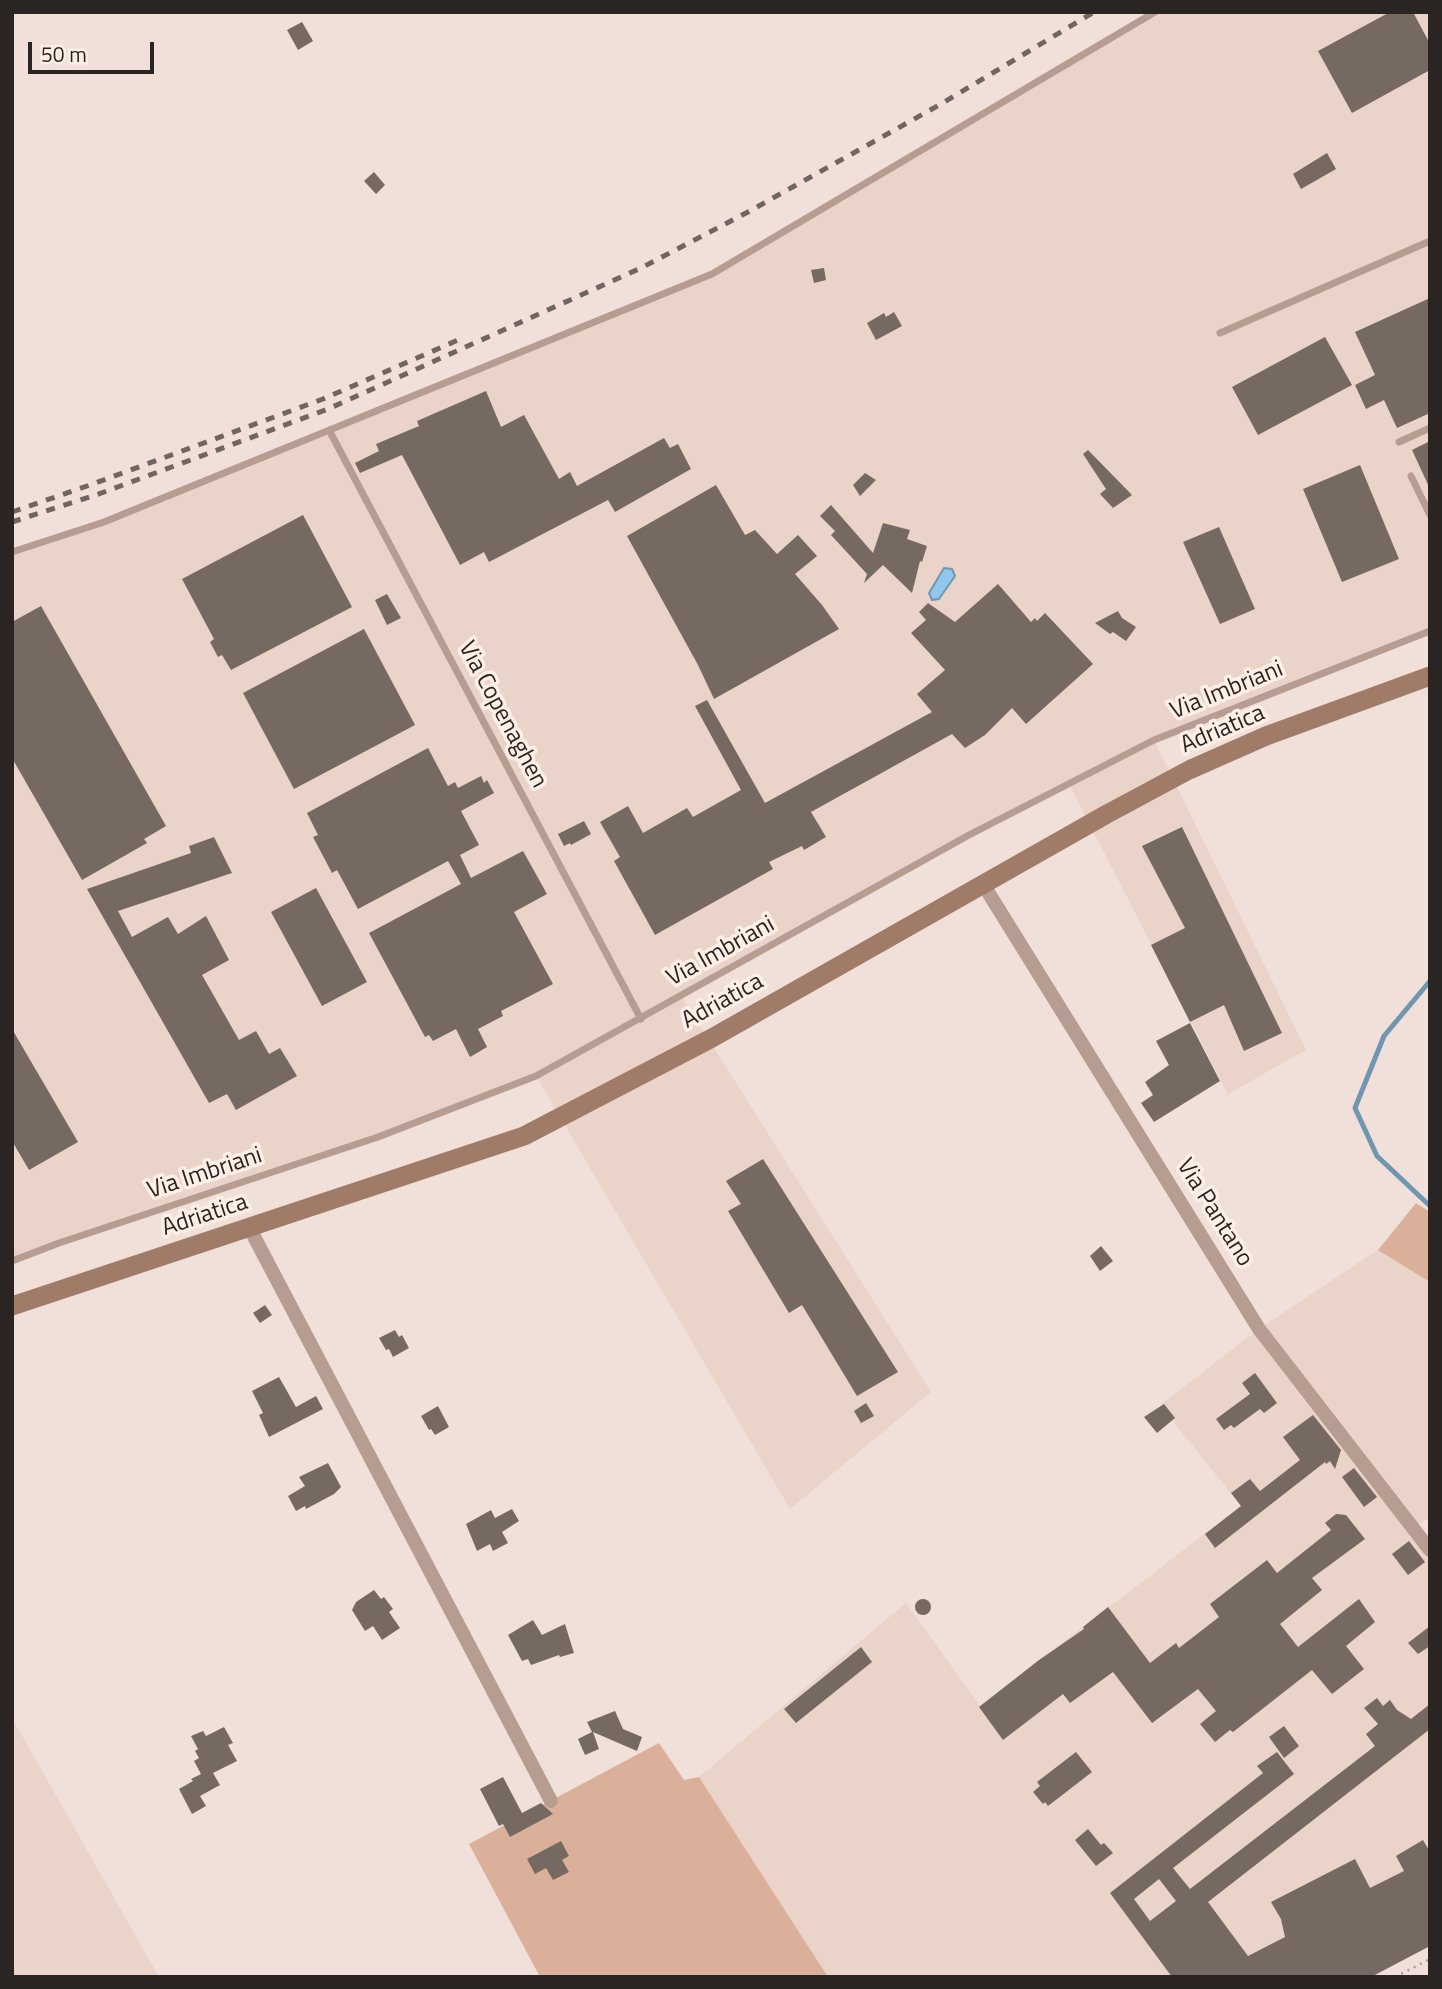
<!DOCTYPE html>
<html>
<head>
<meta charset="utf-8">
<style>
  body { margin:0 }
  #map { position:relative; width:1442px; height:1989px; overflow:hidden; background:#f0e0d9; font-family:"Titillium Web",sans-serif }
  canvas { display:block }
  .frame { position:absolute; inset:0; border:14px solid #2a2522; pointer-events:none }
  .scale { position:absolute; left:28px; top:42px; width:126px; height:32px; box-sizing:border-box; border:4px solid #2a2522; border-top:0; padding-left:9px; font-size:21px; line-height:24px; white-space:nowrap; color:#2a2522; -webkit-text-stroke:5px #fdeee6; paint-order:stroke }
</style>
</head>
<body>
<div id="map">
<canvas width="1442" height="1989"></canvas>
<div class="frame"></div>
<div class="scale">50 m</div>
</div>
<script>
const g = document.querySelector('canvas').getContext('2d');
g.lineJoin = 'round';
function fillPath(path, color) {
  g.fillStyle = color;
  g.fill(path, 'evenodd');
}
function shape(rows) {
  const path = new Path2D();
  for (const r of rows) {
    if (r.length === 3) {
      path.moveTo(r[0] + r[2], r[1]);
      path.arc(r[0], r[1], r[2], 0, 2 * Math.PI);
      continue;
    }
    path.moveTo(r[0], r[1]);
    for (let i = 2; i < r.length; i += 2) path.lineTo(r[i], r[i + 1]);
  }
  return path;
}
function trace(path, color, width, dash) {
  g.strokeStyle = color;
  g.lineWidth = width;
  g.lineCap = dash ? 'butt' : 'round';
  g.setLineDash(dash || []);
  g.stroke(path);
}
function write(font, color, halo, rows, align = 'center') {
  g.font = font + ' "Titillium Web",sans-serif';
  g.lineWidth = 7;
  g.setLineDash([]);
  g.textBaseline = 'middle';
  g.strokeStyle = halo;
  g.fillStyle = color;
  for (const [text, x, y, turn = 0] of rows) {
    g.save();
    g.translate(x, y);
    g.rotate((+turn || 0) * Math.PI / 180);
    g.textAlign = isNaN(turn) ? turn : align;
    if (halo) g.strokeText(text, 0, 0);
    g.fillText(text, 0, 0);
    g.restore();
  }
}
const built = shape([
  [1155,12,1430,12,1430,631,1154,740,1306,1050,1228,1094,1069,784,682,997,931,1392,790,1509,536,1076,378,1137,12,1261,12,552,104,522,712,274],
  [1385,1245,1430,1272,1430,1517,1413,1528,1430,1549,1430,1946,1371,1977,828,1977,699,1777,906,1603,980,1706,1241,1506,1160,1405,1259,1329],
  [12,1718,159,1977,12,1977]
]);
const green = shape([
  [1416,1203,1430,1212,1430,1282,1378,1250],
  [659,1743,684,1780,699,1777,828,1977,540,1977,469,1844]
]);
const water = shape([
  [944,568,952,569,955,576,939,599,932,600,929,593,944,568]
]);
const stream = shape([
  [1430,981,1384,1036,1355,1108,1377,1156,1430,1206]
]);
const building = shape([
  [1390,12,1413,12,1430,44,1430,70,1352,113,1318,51],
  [302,22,313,41,298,50,287,30],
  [1327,153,1336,169,1301,189,1293,174],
  [374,172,385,185,376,194,364,181],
  [824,268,826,280,814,283,811,270],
  [1430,298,1430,413,1397,428,1384,400,1366,409,1355,385,1375,375,1355,332],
  [894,312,902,326,876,340,867,323,884,313,886,317],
  [1325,337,1352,385,1258,435,1232,387],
  [486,391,501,427,524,415,559,479,570,472,577,486,664,438,670,448,678,444,691,469,615,512,608,500,489,562,484,552,460,565,402,455,360,473,355,463,379,451,376,444,419,426,417,421],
  [1430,441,1430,489,1412,450],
  [1088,450,1132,495,1113,508,1100,494,1106,489,1083,454],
  [1360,465,1399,559,1342,582,1303,489],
  [865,473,876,480,860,496,853,485],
  [716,485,745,535,755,530,777,554,798,535,817,556,795,574,822,605,839,629,714,699,698,665,627,536],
  [831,505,873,553,883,523,910,530,907,539,927,546,922,562,920,561,912,593,883,565,864,583,867,574,831,535,835,531,820,516],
  [303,515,352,607,231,670,222,655,218,657,210,642,214,639,182,579],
  [1219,527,1255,609,1220,624,1183,542],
  [998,584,1031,622,1035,618,1037,621,1045,613,1093,664,1026,724,1012,708,985,735,965,748,952,734,811,812,826,837,804,850,802,846,769,862,773,869,655,935,614,861,620,857,600,822,628,806,643,833,687,808,693,817,741,790,695,706,707,700,765,803,932,712,917,694,945,670,911,633,926,620,919,612,928,603,955,622],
  [387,594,401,618,387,625,375,600],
  [41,606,166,826,144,839,147,843,82,880,12,758,12,622],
  [1118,611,1122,618,1136,627,1126,641,1113,632,1110,634,1095,623],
  [364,629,415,725,294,789,243,693],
  [428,748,448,786,455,782,458,788,481,776,484,783,487,780,494,793,461,811,479,845,460,855,471,878,523,851,547,894,514,912,553,984,501,1011,503,1016,478,1029,487,1047,470,1057,456,1029,433,1041,429,1035,425,1037,369,933,461,884,448,861,358,909,337,870,332,873,313,837,318,835,307,813],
  [584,821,591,834,571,845,570,843,564,846,558,834],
  [1182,827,1282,1033,1244,1051,1224,1005,1190,1022,1151,945,1185,928,1142,846],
  [214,837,232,873,118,911,132,937,168,917,178,934,206,916,229,960,202,975,239,1040,256,1031,269,1054,280,1048,297,1076,236,1110,227,1094,209,1103,87,889,191,853,189,846],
  [316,888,367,982,322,1006,271,912],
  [1190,1023,1220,1081,1154,1122,1141,1103,1153,1095,1145,1082,1169,1065,1156,1041],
  [12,1029,78,1142,29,1170,12,1141],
  [763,1159,898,1372,857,1396,802,1305,789,1313,728,1211,741,1204,726,1181],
  [1101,1246,1113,1261,1100,1271,1090,1256],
  [265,1305,272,1315,260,1323,253,1313],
  [395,1330,399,1337,402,1335,409,1348,393,1357,389,1349,386,1350,379,1338],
  [1255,1373,1277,1403,1264,1413,1260,1409,1234,1428,1231,1425,1224,1430,1216,1419,1250,1394,1242,1383],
  [279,1377,296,1407,316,1396,323,1409,269,1437,259,1415,263,1413,252,1391],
  [866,1403,874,1416,861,1423,854,1411],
  [1164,1404,1175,1418,1157,1433,1144,1417],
  [438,1406,449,1427,435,1435,431,1429,429,1430,421,1416],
  [1313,1415,1341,1450,1335,1469,1330,1461,1326,1464,1325,1462,1215,1548,1205,1534,1241,1506,1231,1493,1250,1479,1260,1491,1300,1460,1283,1437],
  [328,1463,341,1487,334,1494,306,1509,305,1506,296,1511,288,1496,305,1486,299,1477],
  [1354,1468,1377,1497,1364,1507,1342,1477],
  [512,1509,519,1521,502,1532,508,1543,493,1551,490,1544,477,1551,466,1524,491,1510,495,1518],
  [1336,1514,1346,1515,1365,1539,1312,1578,1322,1590,1280,1624,1298,1647,1359,1599,1375,1622,1346,1646,1364,1669,1332,1694,1312,1670,1233,1732,1230,1730,1215,1742,1200,1724,1216,1711,1198,1689,1152,1723,1113,1672,1070,1703,1063,1694,1003,1740,979,1707,1039,1660,1084,1629,1083,1627,1108,1607,1150,1663,1176,1643,1179,1648,1219,1617,1210,1604,1267,1560,1277,1573,1331,1530,1325,1523],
  [1409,1541,1425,1562,1408,1575,1392,1554],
  [374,1590,381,1599,384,1597,393,1609,389,1612,400,1628,382,1640,373,1626,365,1631,352,1610,356,1602],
  [923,1607,8],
  [533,1620,542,1635,565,1624,574,1653,560,1657,559,1655,531,1665,528,1659,522,1661,508,1635],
  [1430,1626,1430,1646,1418,1654,1408,1643],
  [861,1647,872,1662,796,1723,784,1709],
  [1377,1698,1383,1706,1390,1700,1397,1710,1411,1719,1430,1704,1430,1729,1208,1902,1248,1956,1285,1937,1281,1919,1271,1902,1355,1859,1370,1888,1404,1871,1396,1856,1423,1840,1430,1852,1430,1946,1371,1977,1172,1977,1110,1893,1263,1773,1257,1766,1277,1752,1294,1774,1173,1868,1190,1889,1375,1746,1366,1734,1378,1724,1364,1708],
  [1159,1879,1176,1901,1150,1921,1134,1899],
  [615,1711,623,1729,642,1737,637,1751,593,1732,599,1749,585,1755,578,1739,592,1732,587,1722],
  [1284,1726,1299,1746,1284,1758,1269,1737],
  [224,1727,233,1743,228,1745,237,1761,213,1773,220,1785,200,1796,206,1806,192,1814,179,1789,193,1781,191,1779,201,1774,194,1761,199,1758,195,1751,198,1749,191,1736,203,1731,206,1736],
  [1076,1752,1092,1772,1048,1806,1045,1802,1043,1804,1033,1792,1040,1786,1037,1782],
  [503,1777,522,1813,541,1803,553,1814,510,1837,503,1824,499,1826,480,1789],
  [1088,1829,1101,1845,1104,1843,1113,1853,1096,1866,1075,1840],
  [561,1841,569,1856,562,1860,569,1872,553,1880,546,1868,535,1874,527,1859]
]);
const path = shape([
  [1395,1977,1430,1959]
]);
const service = shape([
  [1220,333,1430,241],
  [329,430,641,1019],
  [1399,442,1430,428],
  [1411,476,1430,515],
  [12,552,104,522,712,274,1155,12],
  [12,1261,59,1243,378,1137,536,1076,969,835,1154,740,1430,631]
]);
const minor = shape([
  [983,884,1259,1329,1430,1550],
  [249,1227,551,1801]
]);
const secondary = shape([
  [12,1306,524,1136,712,1038,1107,814,1189,770,1266,736,1430,676]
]);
const rail = shape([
  [12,512,90,485,323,399,465,337],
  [12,522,96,495,328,409,641,268,748,212,941,104,1094,12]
]);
const streetNames = [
  ["Via Imbriani",1227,691,-22],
  ["Via Copenaghen",502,715,62],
  ["Adriatica",1223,730,-23],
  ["Via Imbriani",721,952,-29],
  ["Adriatica",723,1002,-29],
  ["Via Imbriani",205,1174,-18],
  ["Via Pantano",1214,1213,58],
  ["Adriatica",205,1216,-18]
];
fillPath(built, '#ead3c8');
fillPath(green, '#dab09a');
fillPath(water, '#8fc7ed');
trace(water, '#7196b0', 2);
trace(stream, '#7196b0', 5);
fillPath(building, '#766962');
trace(path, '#aa9d98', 2.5, [2, 5]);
trace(service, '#b79d91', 7);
trace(minor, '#b79d91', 14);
trace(secondary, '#9f7b68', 19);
trace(rail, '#6f6662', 5, [9, 9]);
write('24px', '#2a2522', '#fdeee6', streetNames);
</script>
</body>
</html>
